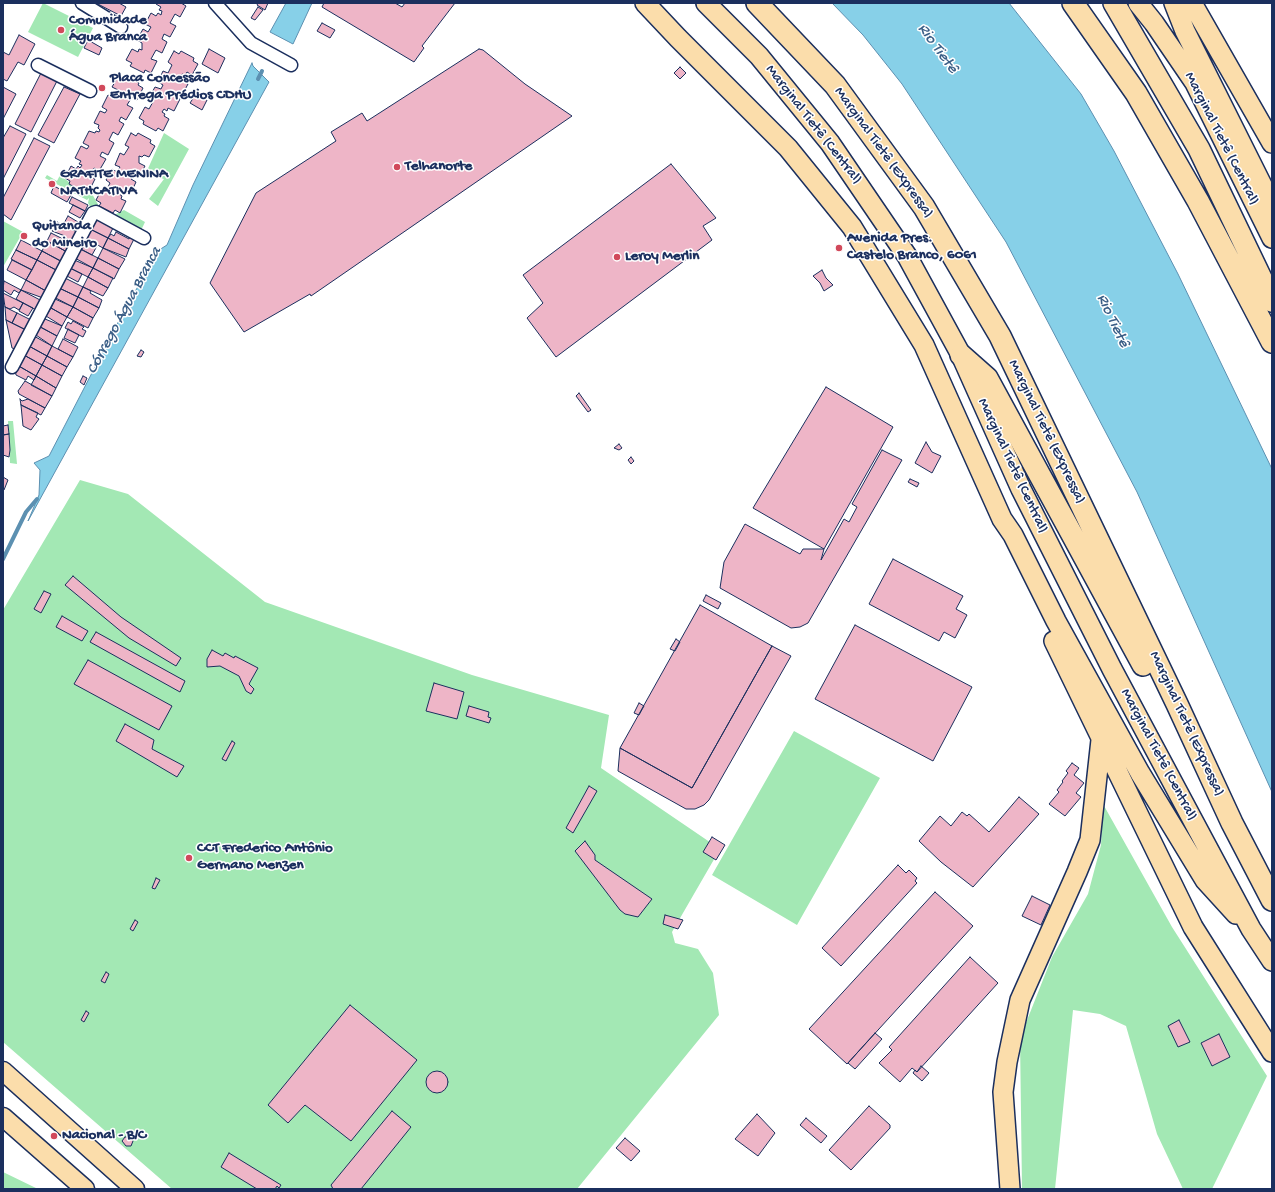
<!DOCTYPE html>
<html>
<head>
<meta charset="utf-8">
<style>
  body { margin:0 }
  #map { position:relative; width:1275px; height:1192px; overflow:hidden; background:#fff; font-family:"Gochi Hand",sans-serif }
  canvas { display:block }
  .frame { position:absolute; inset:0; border:4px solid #1b2f5e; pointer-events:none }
</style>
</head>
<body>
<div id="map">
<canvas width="1275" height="1192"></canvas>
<div class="frame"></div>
</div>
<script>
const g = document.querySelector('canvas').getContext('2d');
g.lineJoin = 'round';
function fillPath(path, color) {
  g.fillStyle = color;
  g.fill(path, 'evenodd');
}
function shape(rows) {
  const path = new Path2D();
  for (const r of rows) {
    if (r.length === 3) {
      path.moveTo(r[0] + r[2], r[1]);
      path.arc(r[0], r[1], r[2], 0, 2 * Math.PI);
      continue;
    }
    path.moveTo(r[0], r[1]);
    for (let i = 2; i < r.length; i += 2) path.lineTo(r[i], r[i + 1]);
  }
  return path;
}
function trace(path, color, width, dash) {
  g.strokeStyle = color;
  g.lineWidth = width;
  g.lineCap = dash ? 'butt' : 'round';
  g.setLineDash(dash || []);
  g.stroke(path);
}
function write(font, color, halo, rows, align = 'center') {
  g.font = font + ' "Gochi Hand",sans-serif';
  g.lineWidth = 3;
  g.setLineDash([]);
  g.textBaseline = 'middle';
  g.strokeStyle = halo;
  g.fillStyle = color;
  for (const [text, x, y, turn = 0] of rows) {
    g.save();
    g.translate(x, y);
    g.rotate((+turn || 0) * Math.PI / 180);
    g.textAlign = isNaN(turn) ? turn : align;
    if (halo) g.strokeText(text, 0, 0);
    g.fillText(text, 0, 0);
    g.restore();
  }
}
const green = shape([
  [43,3,93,28,78,57,28,32],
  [164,133,189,149,158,206,149,199,164,179,146,173],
  [47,175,57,181,60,175,69,182,69,184,87,192,91,192,100,208,114,215,124,210,145,222,137,239,115,230,104,221,93,211,88,203,89,198,87,200,45,178],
  [3,221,23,232,3,267],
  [8,421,13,421,17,464,10,463],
  [80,480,128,494,265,602,472,675,609,715,601,768,720,849,672,932,675,943,698,949,713,973,719,1015,577,1189,172,1189,3,1042,3,610],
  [794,731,880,778,797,925,712,875],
  [1103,804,1172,927,1267,1076,1212,1189,1183,1189,1157,1134,1126,1026,1100,1014,1073,1010,1055,1189,1022,1189,1020,1038,1052,957,1088,894,1101,845],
  [3,1172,38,1189,3,1189]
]);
const water = shape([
  [286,3,312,3,293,44,270,32,286,3],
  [832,3,1009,3,1081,94,1114,151,1178,274,1272,469,1272,792,1137,492,1006,242,902,84,863,35,832,3],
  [252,63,253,66,269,82,28,521,39,495,40,470,34,463,49,456,125,309,159,250,167,245,193,185,252,63]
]);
const stream = shape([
  [258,79,262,71],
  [3,559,26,512,37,499]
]);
const building = shape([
  [96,3,119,3,126,7,121,16,96,3],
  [156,3,181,3,186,6,180,17,175,14,170,23,176,26,170,37,164,34,162,39,167,42,162,53,156,50,151,59,157,61,151,73,145,70,144,73,130,66,132,63,126,60,132,49,138,52,139,49,142,50,142,43,137,40,143,29,148,32,151,27,145,24,151,13,156,16,158,13,161,15,162,11,159,10,161,7,156,4,156,3],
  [258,3,268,3,265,10,257,5,258,3],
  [324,3,395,3,402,7,405,3,455,3,422,46,424,48,414,62,322,7,324,3],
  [258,7,263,10,255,20,251,18,258,7],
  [322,23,335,30,330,38,317,31,322,23],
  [19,35,35,44,24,65,18,62,7,81,3,79,3,52,9,55,19,35],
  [88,40,102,48,99,55,84,48,88,40],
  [209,49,225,58,218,73,202,64,209,49],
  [479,49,483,50,525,84,572,116,311,296,310,294,244,332,210,283,256,193,336,141,331,132,362,113,367,121,479,49],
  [174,51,179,54,181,51,194,58,193,61,198,64,192,75,187,72,185,75,182,74,181,76,184,78,182,81,188,84,182,95,176,92,174,96,180,99,174,111,168,108,167,111,164,109,162,112,165,114,164,116,169,119,163,131,158,128,156,131,143,124,144,121,139,118,145,107,149,109,154,100,149,98,155,87,161,89,163,85,158,82,163,71,168,73,172,65,168,62,174,51],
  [680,67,686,73,680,79,674,73,680,67],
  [41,73,57,81,31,132,15,124,41,73],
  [119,75,124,78,125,75,139,83,138,85,143,88,137,100,132,97,127,105,133,108,126,120,121,117,119,121,124,124,118,135,113,132,109,140,114,143,108,155,102,152,100,156,106,159,99,171,94,168,90,176,95,179,89,191,84,188,82,191,69,184,70,181,65,178,71,166,76,169,78,166,80,168,82,165,79,164,81,161,75,158,81,146,87,149,89,146,83,143,89,131,95,133,96,131,99,132,100,130,98,128,99,125,94,123,100,111,105,113,107,110,102,107,108,95,113,98,119,94,116,93,118,90,112,87,119,75],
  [3,87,16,94,3,119,3,87],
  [64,87,80,94,54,143,38,135,64,87],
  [196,94,207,100,202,110,190,103,196,94],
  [10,126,26,134,3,179,3,138,10,126],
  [131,133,136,136,138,133,151,140,150,143,155,146,149,157,144,155,142,157,139,156,139,163,145,166,139,177,133,175,131,179,136,182,131,193,125,190,123,193,120,192,119,194,122,196,121,199,126,201,120,213,115,210,113,213,99,206,101,203,96,200,102,189,106,191,110,183,106,180,112,169,117,172,120,167,115,165,120,153,124,155,129,147,125,145,131,133],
  [34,138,50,146,11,220,3,214,3,198,34,138],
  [671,164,716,218,703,226,712,240,556,357,527,318,543,303,523,275,671,164],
  [54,186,71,195,67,202,51,193,54,186],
  [72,197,88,205,85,211,69,203,72,197],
  [73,205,85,211,80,218,69,212,73,205],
  [68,216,78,222,74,230,63,225,68,216],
  [95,217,113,228,108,238,88,228,95,217],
  [57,222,77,232,72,242,64,237,65,236,52,231,57,222],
  [88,228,108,238,103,248,83,237,88,228],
  [116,232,129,239,130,237,134,239,129,249,108,238,111,234,114,236,116,232],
  [51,233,67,241,68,240,72,242,67,252,47,241,51,233],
  [108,238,129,249,126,257,103,248,108,238],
  [21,240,42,251,37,260,16,250,21,240],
  [47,241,67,252,61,261,42,251,47,241],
  [86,241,97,246,92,255,81,249,86,241],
  [78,248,98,258,93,268,73,257,78,248],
  [103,248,125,259,119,269,98,258,103,248],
  [16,250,37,260,32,270,11,259,16,250],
  [42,251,62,262,58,271,37,260,42,251],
  [98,258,119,269,114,279,93,268,98,258],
  [72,259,93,268,88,277,68,267,72,259],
  [12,260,32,270,26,280,7,270,12,260],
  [37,260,58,271,46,291,26,280,37,260],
  [68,267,82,274,78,282,67,276,69,273,65,271,68,267],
  [93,268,113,278,108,288,88,277,93,268],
  [822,270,826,278,833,285,824,291,820,283,813,276,822,270],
  [63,277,83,287,78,297,57,287,63,277],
  [88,277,108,288,103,296,83,287,88,277],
  [26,280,46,291,43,298,21,290,26,280],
  [4,281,21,290,19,293,14,290,11,295,3,290,4,281],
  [57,287,78,297,73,307,52,296,57,287],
  [83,287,91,291,90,293,102,300,99,308,78,297,83,287],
  [21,290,42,301,36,310,16,299,21,290],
  [3,293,23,303,19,310,14,307,10,309,5,307,3,293],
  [78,297,99,308,93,318,73,307,78,297],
  [55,299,73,307,67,317,51,308,55,299],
  [23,303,33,308,28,316,19,311,23,303],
  [5,307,17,313,12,323,6,320,5,307],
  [73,307,93,318,88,328,67,317,73,307],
  [51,308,67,317,62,326,46,316,51,308],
  [17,313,31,320,26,330,12,323,17,313],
  [45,319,62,326,57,336,40,327,45,319],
  [6,320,26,330,15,349,12,348,6,320],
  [73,321,84,327,82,329,86,331,83,337,65,328,68,322,71,324,73,321],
  [37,325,57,336,52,346,33,333,37,325],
  [68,329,79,335,75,343,64,338,68,329],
  [32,335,52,346,47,356,27,345,32,335],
  [63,339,78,347,73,357,58,349,63,339],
  [27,345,47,356,42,365,22,354,27,345],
  [52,346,73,357,67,367,47,356,52,346],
  [141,350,144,352,141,357,137,356,141,350],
  [22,354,42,365,36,376,17,365,22,354],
  [47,356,67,367,62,376,42,365,47,356],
  [17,365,36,376,34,380,28,376,26,380,16,375,15,369,17,365],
  [42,365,62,376,56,388,36,376,42,365],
  [36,376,56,388,52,396,31,385,36,376],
  [83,376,87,378,84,385,80,382,83,376],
  [25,381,52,396,45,408,19,394,18,391,25,381],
  [826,387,893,427,824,549,753,508,826,387],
  [579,393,591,410,588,412,576,396,579,393],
  [20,399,22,401,28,399,45,408,41,415,21,405,20,399],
  [21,405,38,413,36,417,39,419,31,430,23,426,21,405],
  [8,425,9,434,3,435,3,426,8,425],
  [9,434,10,450,9,457,3,455,3,435,9,434],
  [926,442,932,452,941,456,932,473,915,463,926,442],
  [619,444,622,448,619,450,614,448,619,444],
  [882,450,902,460,808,623,800,627,791,628,720,588,724,562,745,524,800,554,803,549,824,549,821,560,844,519,849,522,857,507,852,504,882,450],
  [631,457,634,461,631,464,628,460,631,457],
  [3,477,8,480,4,490,3,490,3,477],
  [910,479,919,483,917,487,908,482,910,479],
  [893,559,963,596,956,609,967,615,955,638,944,632,939,641,869,604,893,559],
  [73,576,121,617,181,658,176,666,129,638,65,585,73,576],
  [44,591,51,594,41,613,34,609,44,591],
  [706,595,721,603,718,609,703,601,706,595],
  [700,605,772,646,692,788,620,748,700,605],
  [62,616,88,631,82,641,56,627,62,616],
  [855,625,972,687,933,761,815,699,855,625],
  [96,632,185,681,180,692,90,642,96,632],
  [676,639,680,642,675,651,670,649,676,639],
  [772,646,791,656,709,800,704,805,695,809,686,809,618,771,620,748,692,788,772,646],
  [212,650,223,656,225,653,234,658,235,656,258,668,249,684,254,689,251,694,246,691,239,676,220,666,207,667,207,659,212,650],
  [88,660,172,706,159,730,74,684,88,660],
  [434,683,464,692,457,719,426,711,434,683],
  [639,703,644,706,639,715,634,713,639,703],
  [469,706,489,712,488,717,491,718,489,723,466,716,469,706],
  [125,724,154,740,152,749,184,766,177,777,116,741,125,724],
  [232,741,235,743,226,761,222,759,232,741],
  [1072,763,1079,768,1074,775,1084,783,1076,793,1081,797,1065,816,1049,804,1059,792,1057,790,1063,782,1062,781,1068,773,1066,771,1072,763],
  [589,786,597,791,573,833,566,828,589,786],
  [1019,797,1039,814,973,887,941,862,919,841,940,816,951,826,962,812,967,816,969,814,989,832,1019,797],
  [712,837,725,845,716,860,703,852,712,837],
  [585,841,595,855,595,860,652,899,638,917,625,914,620,910,575,851,585,841],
  [898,865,906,873,909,870,917,878,915,881,917,883,841,966,822,948,898,865],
  [156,878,160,880,155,889,152,888,156,878],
  [935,892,973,926,847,1064,809,1029,935,892],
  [1032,896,1050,905,1041,925,1022,916,1032,896],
  [665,915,683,920,678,929,663,924,665,915],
  [135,920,138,922,133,931,130,929,135,920],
  [970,957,998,983,917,1072,912,1068,900,1082,879,1063,892,1050,889,1047,970,957],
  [106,972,109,974,105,983,101,981,106,972],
  [350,1005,417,1060,351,1141,305,1105,288,1123,268,1105,350,1005],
  [86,1011,89,1013,84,1022,81,1020,86,1011],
  [1179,1020,1190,1042,1178,1047,1168,1026,1179,1020],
  [875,1033,882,1039,855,1069,848,1063,875,1033],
  [1219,1034,1230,1057,1212,1066,1201,1043,1219,1034],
  [921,1066,929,1073,922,1081,913,1073,915,1070,917,1072,921,1066],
  [437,1082,11],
  [869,1106,890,1125,890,1128,851,1170,829,1150,869,1106],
  [392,1111,411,1127,361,1189,333,1189,331,1185,392,1111],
  [757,1114,775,1133,758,1156,735,1139,757,1114],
  [806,1118,827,1136,821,1143,800,1125,806,1118],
  [125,1137,131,1137,133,1141,131,1146,126,1146,122,1141,125,1137],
  [625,1138,640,1151,631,1161,616,1148,625,1138],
  [229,1153,281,1185,279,1188,277,1186,275,1189,257,1189,221,1167,229,1153]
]);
const minor = shape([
  [82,3,121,27],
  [215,3,251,43,291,65],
  [38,65,90,91],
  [12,367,93,213,96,212,144,238]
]);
const primary = shape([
  [3,1071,135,1189],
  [3,1117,85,1189]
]);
const trunk = shape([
  [645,3,678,38,788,148,852,227,924,345,1002,519,1013,535,1056,621,1140,773,1205,880,1236,914],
  [706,3,759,56,830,143,907,256,961,355,1021,489,1112,669,1251,929,1272,961],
  [1138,3,1154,23,1195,83,1272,238],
  [1174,3,1185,31,1272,205],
  [1192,3,1272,143],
  [1054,641,1193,927,1272,1052],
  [1010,1189,1003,1092,1007,1062,1020,1000,1077,872,1090,840,1101,740]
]);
const motorway = shape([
  [757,3,835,85,924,207,1000,336,1177,704,1232,823,1272,900],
  [1073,3,1136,93,1198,201,1272,342],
  [1114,3,1199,149,1272,301],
  [961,355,987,378,1143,665]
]);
const markers = [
  [61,30,4,"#d1495b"],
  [102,88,4,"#d1495b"],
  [397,167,4,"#d1495b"],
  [52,184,4,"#d1495b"],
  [24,236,4,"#d1495b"],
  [839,248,4,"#d1495b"],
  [617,257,4,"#d1495b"],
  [189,858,4,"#d1495b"],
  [54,1136,4,"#d1495b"]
];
const poiNames = [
  ["Comunidade",69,21],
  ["Água Branca",69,38],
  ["Placa Concessão",110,79],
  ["Entrega Prédios CDHU",110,96],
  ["Telhanorte",405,167],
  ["GRAFITE MENINA",60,175],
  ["NATHCATIVA",60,192],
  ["Quitanda",32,227],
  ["do Mineiro",32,244],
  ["Avenida Pres.",847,239],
  ["Castelo Branco, 6061",847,256],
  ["Leroy Merlin",625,257],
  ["CCT Frederico Antônio",197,849],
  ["Germano Menzen",197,866],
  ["Nacional - B/C",62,1136]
];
const streetNames = [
  ["Marginal Tietê (Central)",813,125,52],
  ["Marginal Tietê (Central)",1221,139,63],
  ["Marginal Tietê (Expressa)",883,153,54],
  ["Marginal Tietê (Expressa)",1046,432,64],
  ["Marginal Tietê (Central)",1012,466,65],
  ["Marginal Tietê (Expressa)",1186,724,65],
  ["Marginal Tietê (Central)",1158,755,62]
];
const waterNames = [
  ["Rio Tietê",937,49,54],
  ["Córrego Água Branca",125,311,-62],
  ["Rio Tietê",1112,321,65]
];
fillPath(green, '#a3e8b4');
fillPath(water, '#87d0e8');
trace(water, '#5c90b1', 1);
trace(stream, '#5c90b1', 4);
fillPath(building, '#eeb5c7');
trace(building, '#1b2f5e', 1);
trace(minor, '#1b2f5e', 15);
trace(primary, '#1b2f5e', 21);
trace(trunk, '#1b2f5e', 22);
trace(motorway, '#1b2f5e', 24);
trace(minor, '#fff', 12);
trace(primary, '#fbddab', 18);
trace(trunk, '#fbddab', 19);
trace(motorway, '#fbddab', 21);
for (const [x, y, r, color] of markers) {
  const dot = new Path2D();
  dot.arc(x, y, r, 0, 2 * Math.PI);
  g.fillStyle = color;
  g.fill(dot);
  trace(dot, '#fff', 1.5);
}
write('bold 15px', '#1b2f5e', '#fff', poiNames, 'left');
write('15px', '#1b2f5e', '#fff', streetNames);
write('italic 16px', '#3b5f87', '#fff', waterNames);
</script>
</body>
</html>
